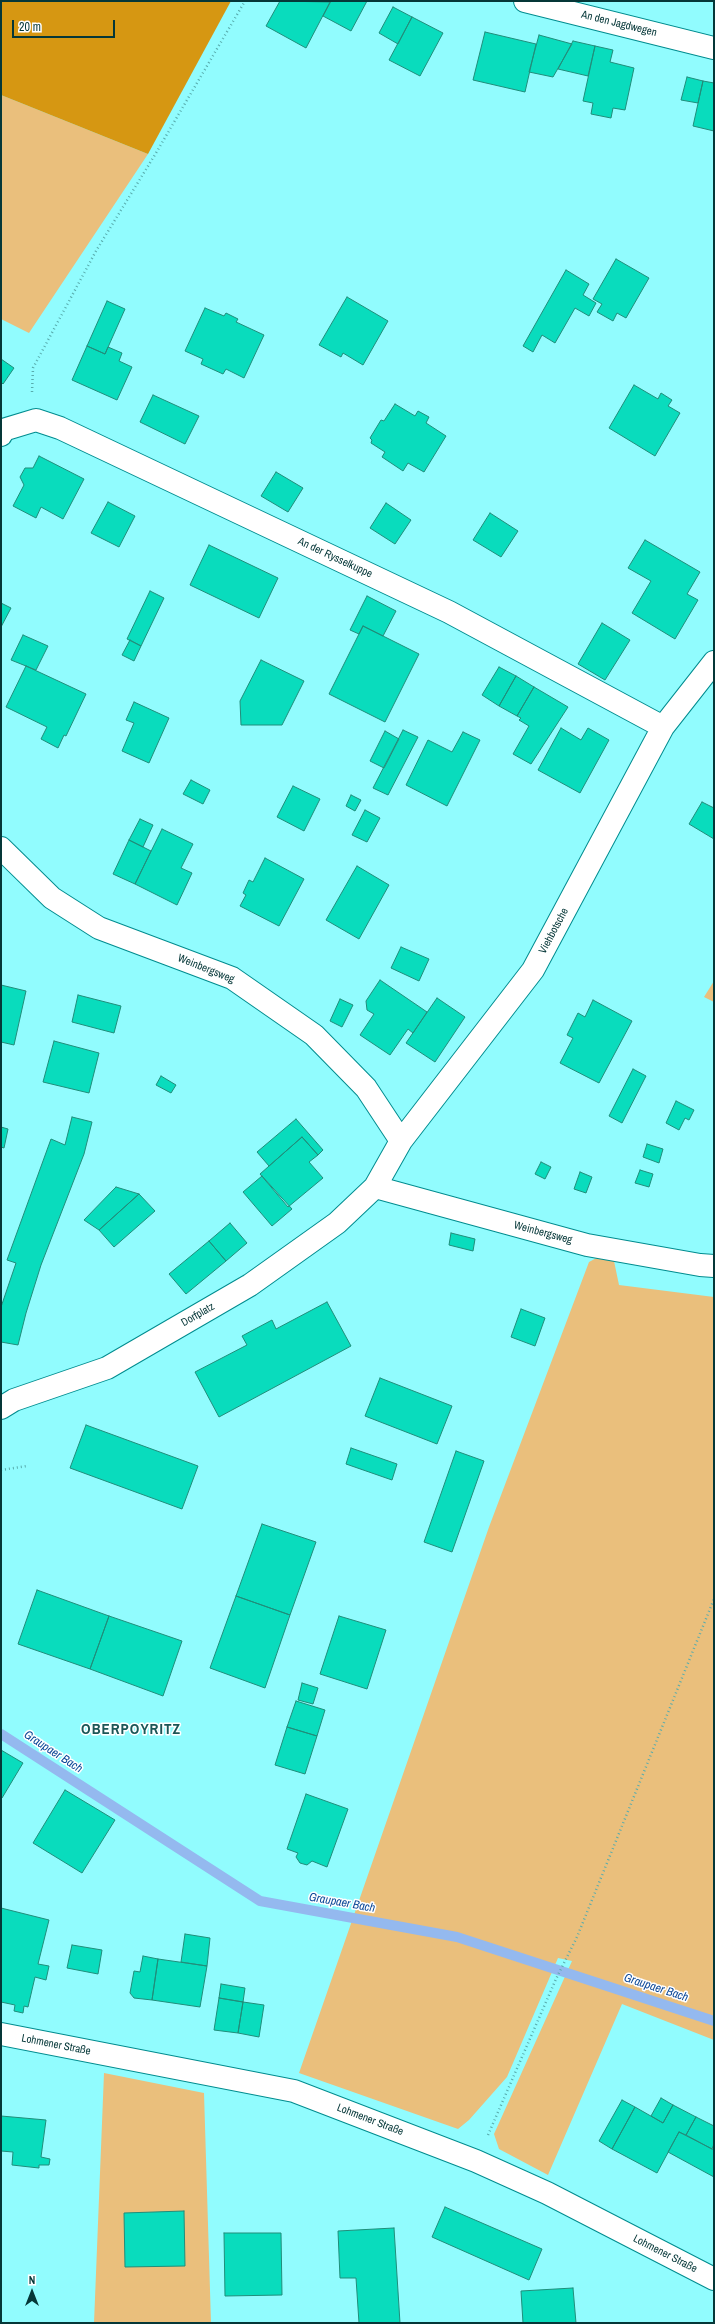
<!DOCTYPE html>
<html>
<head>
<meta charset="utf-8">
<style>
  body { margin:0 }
  #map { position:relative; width:715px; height:2324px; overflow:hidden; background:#91fcfe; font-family:"Archivo Narrow",sans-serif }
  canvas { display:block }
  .frame { position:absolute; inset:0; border:2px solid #053738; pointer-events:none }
  .north { position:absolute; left:12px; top:2272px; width:40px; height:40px; -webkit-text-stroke:3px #fff; paint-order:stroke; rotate:0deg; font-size:11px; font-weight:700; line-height:16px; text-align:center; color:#053738 }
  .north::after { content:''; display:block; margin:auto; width:14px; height:18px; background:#053738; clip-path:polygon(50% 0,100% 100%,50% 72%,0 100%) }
  .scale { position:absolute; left:12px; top:20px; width:103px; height:18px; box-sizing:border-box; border:2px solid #053738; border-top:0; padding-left:5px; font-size:12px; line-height:14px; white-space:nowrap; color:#053738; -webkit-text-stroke:3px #fff; paint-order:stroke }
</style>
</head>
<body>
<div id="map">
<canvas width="715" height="2324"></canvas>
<div class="frame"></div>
<div class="north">N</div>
<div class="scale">20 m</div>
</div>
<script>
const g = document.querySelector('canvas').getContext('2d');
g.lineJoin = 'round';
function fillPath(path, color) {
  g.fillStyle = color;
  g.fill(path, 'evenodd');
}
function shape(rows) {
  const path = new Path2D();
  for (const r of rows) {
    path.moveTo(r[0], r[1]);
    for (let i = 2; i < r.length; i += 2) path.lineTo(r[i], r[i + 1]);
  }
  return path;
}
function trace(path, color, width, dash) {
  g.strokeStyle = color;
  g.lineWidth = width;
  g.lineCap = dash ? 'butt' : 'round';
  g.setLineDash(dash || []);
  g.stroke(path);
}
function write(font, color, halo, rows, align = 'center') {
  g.font = font + ' "Archivo Narrow",sans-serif';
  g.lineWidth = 3;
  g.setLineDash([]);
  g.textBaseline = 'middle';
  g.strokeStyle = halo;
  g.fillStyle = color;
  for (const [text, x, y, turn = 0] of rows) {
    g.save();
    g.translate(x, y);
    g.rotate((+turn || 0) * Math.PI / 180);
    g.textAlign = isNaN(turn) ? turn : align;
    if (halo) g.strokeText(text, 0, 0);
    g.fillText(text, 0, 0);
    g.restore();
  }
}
const green = shape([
  [1,95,148,154,29,333,1,319],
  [714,981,714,1002,704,997],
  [602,1255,614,1261,619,1285,714,1297,714,2040,622,2004,548,2175,499,2149,494,2134,572,1961,558,1958,507,2077,469,2120,458,2129,299,2073,489,1527,589,1262],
  [104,2073,204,2093,211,2323,94,2323]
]);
const forest = shape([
  [1,1,231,1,148,154,1,95]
]);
const stream = shape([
  [1,1734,260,1901,457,1937,714,2021]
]);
const building = shape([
  [280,1,330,2,306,48,266,26,280,1],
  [331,1,367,1,351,31,323,16,331,1],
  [393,7,412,17,398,44,379,33,393,7],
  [412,17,443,33,420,76,389,60,412,17],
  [485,32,536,44,525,92,473,80,485,32],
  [539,35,572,44,553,77,529,72,539,35],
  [573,41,595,46,588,76,558,69,573,41],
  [595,46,613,50,610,62,634,68,625,110,613,108,611,118,591,114,593,103,583,101,595,46],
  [687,77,703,81,698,103,681,100,687,77],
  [703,81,714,83,714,131,693,126,703,81],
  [616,259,649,278,626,318,617,313,613,321,597,312,602,304,593,299,616,259],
  [566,270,589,284,583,295,596,303,589,316,575,308,555,343,542,335,533,352,523,346,566,270],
  [347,297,388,321,363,365,343,353,341,357,319,345,347,297],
  [107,301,125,309,105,354,87,346,107,301],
  [205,308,224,316,226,313,238,319,236,322,264,335,244,378,226,369,223,374,201,364,203,359,185,351,205,308],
  [87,346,105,354,108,347,122,353,119,361,132,367,117,400,72,380,87,346],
  [1,359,14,368,3,384,1,382,1,359],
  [634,385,658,399,661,393,672,400,668,406,680,413,655,456,609,428,634,385],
  [153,395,199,416,185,444,140,422,153,395],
  [395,404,415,416,418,411,429,417,426,423,446,436,424,472,408,463,403,471,382,457,385,452,371,443,372,440,370,438,381,420,384,421,395,404],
  [39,456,84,479,63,519,41,507,36,518,13,506,24,485,20,477,25,468,33,468,39,456],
  [276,472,303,488,288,512,261,496,276,472],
  [108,502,135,516,119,547,91,533,108,502],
  [386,503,411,520,395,544,370,528,386,503],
  [490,513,518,531,501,557,473,540,490,513],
  [645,540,700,572,687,594,698,600,675,639,632,613,651,581,628,568,645,540],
  [209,545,278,578,259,618,190,585,209,545],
  [150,591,164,598,141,646,127,639,150,591],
  [367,596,396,611,383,636,363,626,359,634,350,630,367,596],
  [1,603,11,608,1,627,1,603],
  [602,623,630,640,605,680,578,664,602,623],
  [363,626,419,654,385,722,329,694,363,626],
  [23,635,48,646,36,670,11,660,23,635],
  [130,640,141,646,134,661,122,655,130,640],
  [261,660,304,681,282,725,241,725,240,701,261,660],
  [26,666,86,694,66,736,64,735,58,748,41,739,47,727,6,707,26,666],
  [499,667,516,676,499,706,482,695,499,667],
  [516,676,534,687,517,716,499,706,516,676],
  [534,687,568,707,531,764,513,754,529,726,519,720,521,718,517,716,534,687],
  [134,702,169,718,149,763,122,751,134,723,126,720,134,702],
  [561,728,581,740,588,728,609,740,580,793,538,770,561,728],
  [403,730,418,737,388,795,373,788,403,730],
  [385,731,399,739,384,768,370,761,385,731],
  [463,732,480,740,447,806,406,785,428,740,452,752,463,732],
  [191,780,210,790,203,804,183,794,191,780],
  [293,786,320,799,304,831,277,817,293,786],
  [351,795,361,800,355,811,346,806,351,795],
  [702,802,714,808,714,839,689,824,702,802],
  [365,810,380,818,367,842,352,835,365,810],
  [140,819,153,825,143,847,129,840,140,819],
  [162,829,193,844,181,868,192,873,177,905,135,884,162,829],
  [129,840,151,851,135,884,113,874,129,840],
  [265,858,304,879,279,926,240,906,246,895,243,893,249,880,253,882,265,858],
  [357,866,389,885,359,939,326,920,357,866],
  [401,947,429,959,419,981,391,968,401,947],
  [380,980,427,1012,413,1033,408,1029,390,1055,360,1035,374,1014,367,1010,366,1001,380,980],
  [1,985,26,991,14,1045,1,1042,1,985],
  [78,995,121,1006,114,1033,72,1022,78,995],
  [437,998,465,1017,435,1062,406,1043,437,998],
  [340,999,353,1005,342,1027,330,1021,340,999],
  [593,1000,632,1021,599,1083,560,1063,573,1038,567,1035,578,1013,585,1017,593,1000],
  [54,1041,99,1053,89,1093,43,1082,54,1041],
  [633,1069,646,1076,622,1123,609,1116,633,1069],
  [161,1076,176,1085,171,1093,156,1085,161,1076],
  [676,1101,694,1110,689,1120,685,1118,679,1130,666,1123,676,1101],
  [72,1117,92,1122,84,1154,41,1265,26,1313,18,1345,1,1342,1,1307,16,1263,7,1260,51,1139,65,1145,72,1117],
  [296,1119,323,1150,318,1155,302,1137,269,1166,257,1152,296,1119],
  [1,1127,8,1129,4,1148,1,1147,1,1127],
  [302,1137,318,1155,309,1162,323,1178,288,1207,260,1174,302,1137],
  [647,1144,663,1149,659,1163,643,1157,647,1144],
  [541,1162,551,1167,545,1179,535,1174,541,1162],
  [640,1170,653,1174,649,1187,635,1183,640,1170],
  [580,1172,592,1177,586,1193,574,1189,580,1172],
  [262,1176,292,1209,272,1226,243,1192,262,1176],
  [116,1187,139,1194,99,1230,84,1220,116,1187],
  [139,1194,155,1211,114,1247,99,1230,139,1194],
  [230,1223,247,1243,226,1261,209,1241,230,1223],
  [451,1233,475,1239,473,1251,449,1245,451,1233],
  [209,1241,226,1261,186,1294,169,1274,209,1241],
  [327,1302,351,1346,219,1417,195,1372,247,1345,242,1336,272,1320,276,1329,327,1302],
  [521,1309,545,1318,535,1346,511,1337,521,1309],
  [380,1378,452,1406,437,1444,365,1416,380,1378],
  [86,1425,198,1466,182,1509,70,1468,86,1425],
  [351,1448,397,1464,392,1480,346,1464,351,1448],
  [456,1451,484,1461,452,1552,424,1542,456,1451],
  [262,1524,316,1542,290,1615,236,1596,262,1524],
  [37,1590,109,1616,90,1669,18,1644,37,1590],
  [236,1596,290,1615,265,1688,210,1668,236,1596],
  [109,1616,182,1641,163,1696,90,1669,109,1616],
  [339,1616,386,1630,367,1689,320,1674,339,1616],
  [302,1683,318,1688,313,1704,298,1700,302,1683],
  [296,1701,325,1710,317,1736,287,1727,296,1701],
  [287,1727,317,1736,305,1774,275,1765,287,1727],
  [1,1750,23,1763,2,1798,1,1798,1,1750],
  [65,1790,115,1820,82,1873,33,1843,65,1790],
  [306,1794,348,1809,327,1867,312,1861,307,1865,300,1863,296,1857,298,1853,287,1849,306,1794],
  [1,1908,49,1920,38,1964,49,1966,46,1980,35,1977,28,2007,24,2006,23,2013,14,2011,15,2005,1,2002,1,1908],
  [185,1934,210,1938,207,1966,181,1962,185,1934],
  [72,1945,102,1950,98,1974,67,1968,72,1945],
  [143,1956,158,1959,152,2000,134,1998,130,1993,134,1971,140,1972,143,1956],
  [158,1959,207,1966,200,2007,152,2000,158,1959],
  [221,1984,245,1988,243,2002,219,1998,221,1984],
  [219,1998,243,2002,238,2033,214,2030,219,1998],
  [243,2002,264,2005,259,2037,238,2033,243,2002],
  [661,2098,673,2105,663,2123,651,2116,661,2098],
  [622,2100,635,2107,612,2149,599,2141,622,2100],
  [673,2105,696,2117,686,2135,679,2132,657,2173,612,2149,635,2107,663,2123,673,2105],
  [1,2116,46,2120,41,2157,50,2159,49,2165,39,2165,39,2168,12,2165,13,2152,1,2151,1,2116],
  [696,2117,714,2126,714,2144,712,2149,686,2135,696,2117],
  [679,2132,714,2150,714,2177,668,2152,679,2132],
  [445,2207,542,2249,529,2280,432,2237,445,2207],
  [184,2211,185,2266,125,2267,124,2213,184,2211],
  [394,2228,400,2323,359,2323,356,2278,340,2278,338,2231,394,2228],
  [224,2233,281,2233,282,2295,225,2296,224,2233],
  [573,2288,576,2323,523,2323,521,2291,573,2288]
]);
const path = shape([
  [32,392,33,368,96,251,156,153,245,1],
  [1,1470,27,1466],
  [488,2135,556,1979,577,1937,714,1599]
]);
const street = shape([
  [525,1,714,48],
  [1,435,3,430,36,420,60,428,449,612,663,727],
  [1,848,52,898,99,928,232,978,314,1035,366,1088,401,1141],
  [375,1187,587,1245,700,1265,714,1266],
  [1,1408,14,1400,107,1368,250,1285,337,1223,375,1187,401,1141,533,970,663,727,714,662]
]);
const secondary = shape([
  [1,2034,294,2091,476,2161,547,2193,714,2279]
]);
const streetNames = [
  ["An den Jagdwegen",619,24,14],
  ["An der Rysselkuppe",335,558,25],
  ["Viehbotsche",554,931,-62],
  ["Weinbergsweg",206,969,22],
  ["Weinbergsweg",543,1233,15],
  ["Dorfplatz",198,1315,-30],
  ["Lohmener Straße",56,2045,11],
  ["Lohmener Straße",370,2120,21],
  ["Lohmener Straße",665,2254,27]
];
const waterNames = [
  ["Graupaer Bach",53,1752,33],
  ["Graupaer Bach",342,1903,10],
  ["Graupaer Bach",656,1988,18]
];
const districtNames = [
  ["OBERPOYRITZ",131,1730]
];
fillPath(green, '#eabf7c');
fillPath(forest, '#d69712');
trace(stream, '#94b9ef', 10);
fillPath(building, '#09dcbd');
trace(building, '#208d7a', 1);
trace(street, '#008c8f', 24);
trace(secondary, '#008c8f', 24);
trace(path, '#58acad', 2.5, [1, 3]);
trace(street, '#fff', 22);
trace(secondary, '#fff', 22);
write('11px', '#053738', '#fff', streetNames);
write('italic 12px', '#0d4998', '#fff', waterNames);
g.letterSpacing = '1px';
write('bold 15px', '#1b5657', '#fff', districtNames);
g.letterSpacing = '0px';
</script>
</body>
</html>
